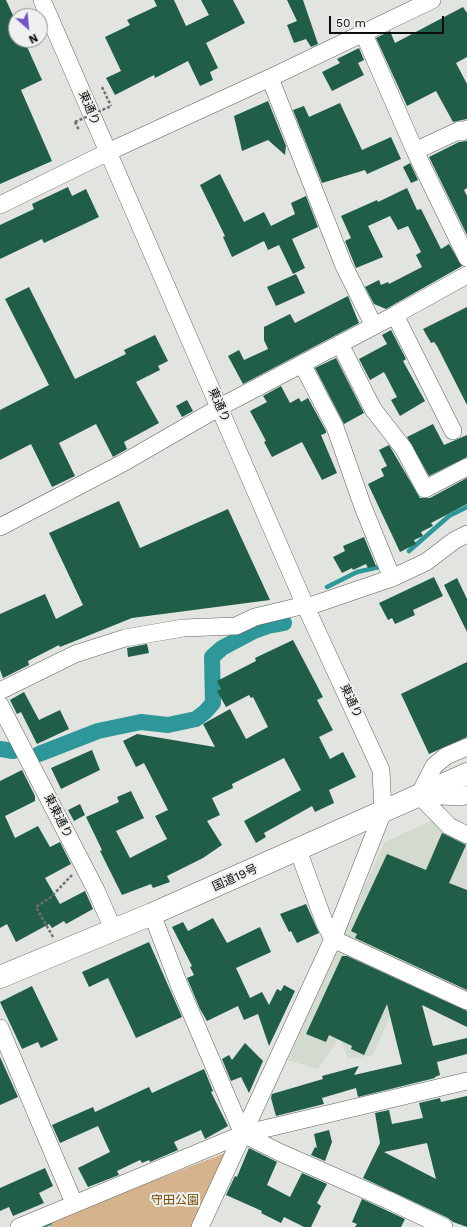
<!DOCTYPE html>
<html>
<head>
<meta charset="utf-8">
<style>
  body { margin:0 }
  #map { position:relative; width:467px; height:1227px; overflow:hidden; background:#e1e4df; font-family:"Work Sans",sans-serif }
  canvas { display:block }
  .north { position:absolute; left:8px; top:8px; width:40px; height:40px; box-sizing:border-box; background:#eef1ed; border:1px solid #949693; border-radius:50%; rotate:153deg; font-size:11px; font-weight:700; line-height:16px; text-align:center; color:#0d0e0c }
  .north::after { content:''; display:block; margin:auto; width:14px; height:18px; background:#7551cb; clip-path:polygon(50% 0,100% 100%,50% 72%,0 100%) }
  .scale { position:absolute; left:329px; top:16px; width:115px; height:18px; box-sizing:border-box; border:2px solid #0d0e0c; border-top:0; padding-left:5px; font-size:12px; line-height:14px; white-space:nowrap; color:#0d0e0c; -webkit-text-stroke:3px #eef1ed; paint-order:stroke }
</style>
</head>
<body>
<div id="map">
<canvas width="467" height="1227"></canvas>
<div class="north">N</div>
<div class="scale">50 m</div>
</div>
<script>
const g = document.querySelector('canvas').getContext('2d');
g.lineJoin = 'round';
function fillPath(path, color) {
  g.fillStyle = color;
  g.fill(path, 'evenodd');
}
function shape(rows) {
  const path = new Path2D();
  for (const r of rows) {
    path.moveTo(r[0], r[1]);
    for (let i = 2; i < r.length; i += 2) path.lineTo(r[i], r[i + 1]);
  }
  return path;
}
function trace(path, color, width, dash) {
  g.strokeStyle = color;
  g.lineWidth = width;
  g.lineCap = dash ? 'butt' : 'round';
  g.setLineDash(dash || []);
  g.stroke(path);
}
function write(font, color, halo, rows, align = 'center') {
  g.font = font + ' "Work Sans","Noto Sans JP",sans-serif';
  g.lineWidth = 4;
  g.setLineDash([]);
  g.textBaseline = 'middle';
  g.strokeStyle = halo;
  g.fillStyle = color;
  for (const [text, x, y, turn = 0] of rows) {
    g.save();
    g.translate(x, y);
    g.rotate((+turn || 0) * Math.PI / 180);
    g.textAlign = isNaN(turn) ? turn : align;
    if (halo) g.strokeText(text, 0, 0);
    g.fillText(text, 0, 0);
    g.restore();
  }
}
const built = shape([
  [431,821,467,838,467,994,346,940,343,933,385,842],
  [342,951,406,979,373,1055,348,1059,340,1037,318,1069,288,1060,334,955]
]);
const green = shape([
  [225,1153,192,1227,50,1227,48,1222]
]);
const stream = shape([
  [409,551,449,516,467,507],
  [327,587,357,572,379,567],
  [41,1227,50,1223]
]);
const canal = shape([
  [0,749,13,751],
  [39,754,98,731,141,722,168,725,196,719,205,712,213,703,212,657,222,648,254,631,268,626,284,623]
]);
const building = shape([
  [0,0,6,0,16,22,16,40,24,40,42,80,21,90,52,161,0,184],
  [154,0,174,0,186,26,209,15,201,0,233,0,245,23,206,43,218,68,210,72,213,80,200,86,188,61,155,78,154,75,115,95,106,78,121,71,105,37,130,25,127,20,157,6],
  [287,0,303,0,318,44,311,47,306,39,294,43,287,25,297,21],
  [463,7,467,13,467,57,456,63,467,84,467,119,453,122,436,91,407,106,376,38,390,31,395,43],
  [359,48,364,60,358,63,364,75,332,91,322,72,340,63,337,59],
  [268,101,286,146,285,155,268,140,242,151,234,116],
  [340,103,362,150,391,137,401,159,367,174,365,170,322,183,293,110,304,106,309,117],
  [467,141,467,188,464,190,467,196,467,235,429,157,459,142],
  [410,163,418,180,411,183,403,167],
  [220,174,244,222,264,212,271,226,295,214,291,203,306,196,318,227,292,239,305,268,293,274,279,245,268,250,264,241,232,257,223,237,225,236,200,185],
  [68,187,72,196,86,189,99,217,44,243,42,239,0,259,0,225,34,209,32,204],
  [407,188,417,210,421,209,441,249,449,244,462,266,386,309,374,304,365,287,379,280,381,285,388,282,389,284,422,267,416,255,421,252,408,226,398,230,390,216,368,226,383,257,356,268,345,241,351,238,341,216,377,200,378,202],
  [296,274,305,293,276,306,267,287],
  [29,287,75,379,126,354,124,350,155,335,168,361,158,366,160,370,136,382,159,423,124,442,127,449,113,457,96,424,59,443,75,476,52,487,31,444,0,460,0,410,49,385,5,299],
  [348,296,359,323,243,384,228,356,239,350,244,360,268,349,264,340,264,327,290,314,295,323],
  [467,307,467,405,437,346,434,342,431,343,423,329],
  [391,330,406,359,403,361,425,401,400,416,391,400,397,397,384,372,370,380,359,359,387,344,382,335],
  [336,358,364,413,344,424,315,368],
  [281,386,290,403,299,398,301,402,308,398,326,431,326,433,321,435,337,473,322,480,302,442,272,457,264,442,266,441,250,411,267,402,263,396],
  [187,400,193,411,182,417,176,406],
  [433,424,444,445,467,435,467,457,429,476,407,437],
  [389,445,420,498,430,498,467,478,467,504,431,523,433,526,421,532,423,536,414,540,416,544,400,552,368,484,384,476,381,469,387,466,379,450],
  [119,501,140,548,228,509,270,600,132,618,60,647,59,645,28,661,29,665,3,678,0,670,0,614,45,594,56,619,83,605,49,533],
  [364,537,376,566,368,568,366,564,353,570,352,568,342,573,333,557,345,551,343,546],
  [434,577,443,596,413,610,415,615,395,624,392,618,388,620,379,603],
  [457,578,467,599,467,632,444,585],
  [293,640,323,697,317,700,333,730,319,737,330,759,343,752,356,777,329,790,334,803,315,812,312,806,264,833,266,837,256,843,244,821,301,790,284,758,232,784,233,788,212,798,220,815,207,821,222,845,203,858,167,876,170,882,153,888,151,884,122,895,100,851,102,850,86,817,119,802,117,797,131,791,144,818,116,831,130,858,167,839,155,816,168,810,144,763,136,767,123,741,137,734,215,747,203,724,230,709,246,739,268,727,253,697,251,698,249,695,226,707,217,691,221,689,217,681,256,661,255,658],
  [147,644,149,653,128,657,127,648],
  [467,662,467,737,429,754,401,694],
  [24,692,39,720,60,710,69,729,37,744,21,712,17,714,10,700],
  [92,750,100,770,61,789,51,768],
  [22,770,35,796,35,801,5,816,15,838,38,826,50,847,60,842,71,864,45,878,60,904,85,891,93,909,66,924,64,921,52,928,49,924,16,942,7,924,0,928,0,781],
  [80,804,85,815,74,821,68,810],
  [442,833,466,845,449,883,467,890,467,990,355,938,357,934,351,931,387,854,426,870],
  [306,904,319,933,297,943,291,931,289,932,280,914],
  [213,918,227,943,260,927,271,952,236,968,250,998,262,992,269,1005,277,989,281,991,284,985,295,991,269,1046,258,1014,244,1020,238,1006,207,1021,200,1009,187,978,194,975,190,967,192,966,172,927,183,922,188,931],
  [149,942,182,1017,136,1038,108,978,89,987,82,972],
  [342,956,347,956,467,1011,467,1027,422,1005,433,1046,467,1038,467,1054,437,1062,440,1075,435,1077,435,1078,358,1097,356,1088,322,1098,324,1104,276,1116,271,1098,272,1094,323,1079,322,1076,359,1066,354,1075,402,1064,387,1004,364,1055,351,1049,352,1046,329,1035,326,1042,306,1034],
  [32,986,58,1040,41,1048,38,1042,22,1049,0,1002],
  [245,1043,263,1061,249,1093,241,1077,231,1081,222,1059,229,1055,232,1060],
  [0,1057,18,1097,0,1105],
  [204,1069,213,1091,211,1092,228,1126,205,1139,201,1130,174,1142,178,1150,150,1162,149,1160,142,1163,140,1160,117,1171,119,1175,88,1187,78,1168,110,1152,98,1126,60,1143,52,1125,93,1107,95,1112,149,1087,152,1093],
  [467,1096,467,1227,453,1222,448,1218,363,1178,380,1143,375,1113,389,1110,392,1124,423,1118,419,1103,440,1098,441,1102],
  [427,1143,436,1179,384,1152],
  [329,1130,332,1142,325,1161,311,1155,315,1147,317,1148,314,1134],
  [249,1148,277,1162,267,1185,290,1197,302,1173,327,1184,317,1203,321,1206,311,1227,304,1227,284,1217,281,1223,261,1213,262,1211,226,1195,235,1176,237,1177],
  [45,1168,53,1186,39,1193,44,1203,13,1216,9,1207,0,1211,0,1188],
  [362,1199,405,1219,401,1227,355,1227,357,1224,352,1222]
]);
const path = shape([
  [102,87,111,106],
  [75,122,79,130],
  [53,937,36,907,51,897,72,875]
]);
const minor = shape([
  [42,0,305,605,381,770,383,812,333,939,200,1227],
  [363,32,415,151,467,258],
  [270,78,344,266,374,326],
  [415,151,460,130,462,132,467,129],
  [0,205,108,152,274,76,432,0],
  [395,315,453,431],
  [340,344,373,409,404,449,425,489,467,467],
  [302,364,335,427,363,507,392,578],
  [0,527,123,463,220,407,395,315,467,275],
  [307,607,392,578,426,562,455,540,467,534],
  [0,691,75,654,125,638,183,628,236,626,255,617,305,605],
  [0,705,96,890,113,929],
  [419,795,434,766,446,756,467,747],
  [419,795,449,826,467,835],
  [421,795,461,797,467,795],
  [298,850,325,924,333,939,467,1001],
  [0,1028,74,1203],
  [243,1134,467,1081],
  [243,1134,279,1152,388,1200,444,1227],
  [19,1227,243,1134,180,987,152,914]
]);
const highway = shape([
  [0,977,152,914,467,774]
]);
const pathBridge = shape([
  [75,122,111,106]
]);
const streetNames = [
  ["東通り",89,108,67],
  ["東通り",219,405,66],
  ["東通り",351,701,65],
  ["東東通り",58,816,63],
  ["国道19号",235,878,-24]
];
const parkNames = [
  ["守田公園",175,1200]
];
fillPath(built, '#d3dacf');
fillPath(green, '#d5b38c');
trace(stream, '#2d9799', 4.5);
trace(canal, '#2d9799', 16);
fillPath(building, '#205e47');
trace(minor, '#5e615d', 18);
trace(highway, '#5e615d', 23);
trace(path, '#6f716d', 2.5, [3, 2]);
trace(minor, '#fff', 17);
trace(highway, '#fff', 22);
trace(pathBridge, '#6f716d', 2.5, [3, 2]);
write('12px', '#0d0e0c', '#eef1ed', streetNames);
write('12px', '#774a00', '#eef1ed', parkNames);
</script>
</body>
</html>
